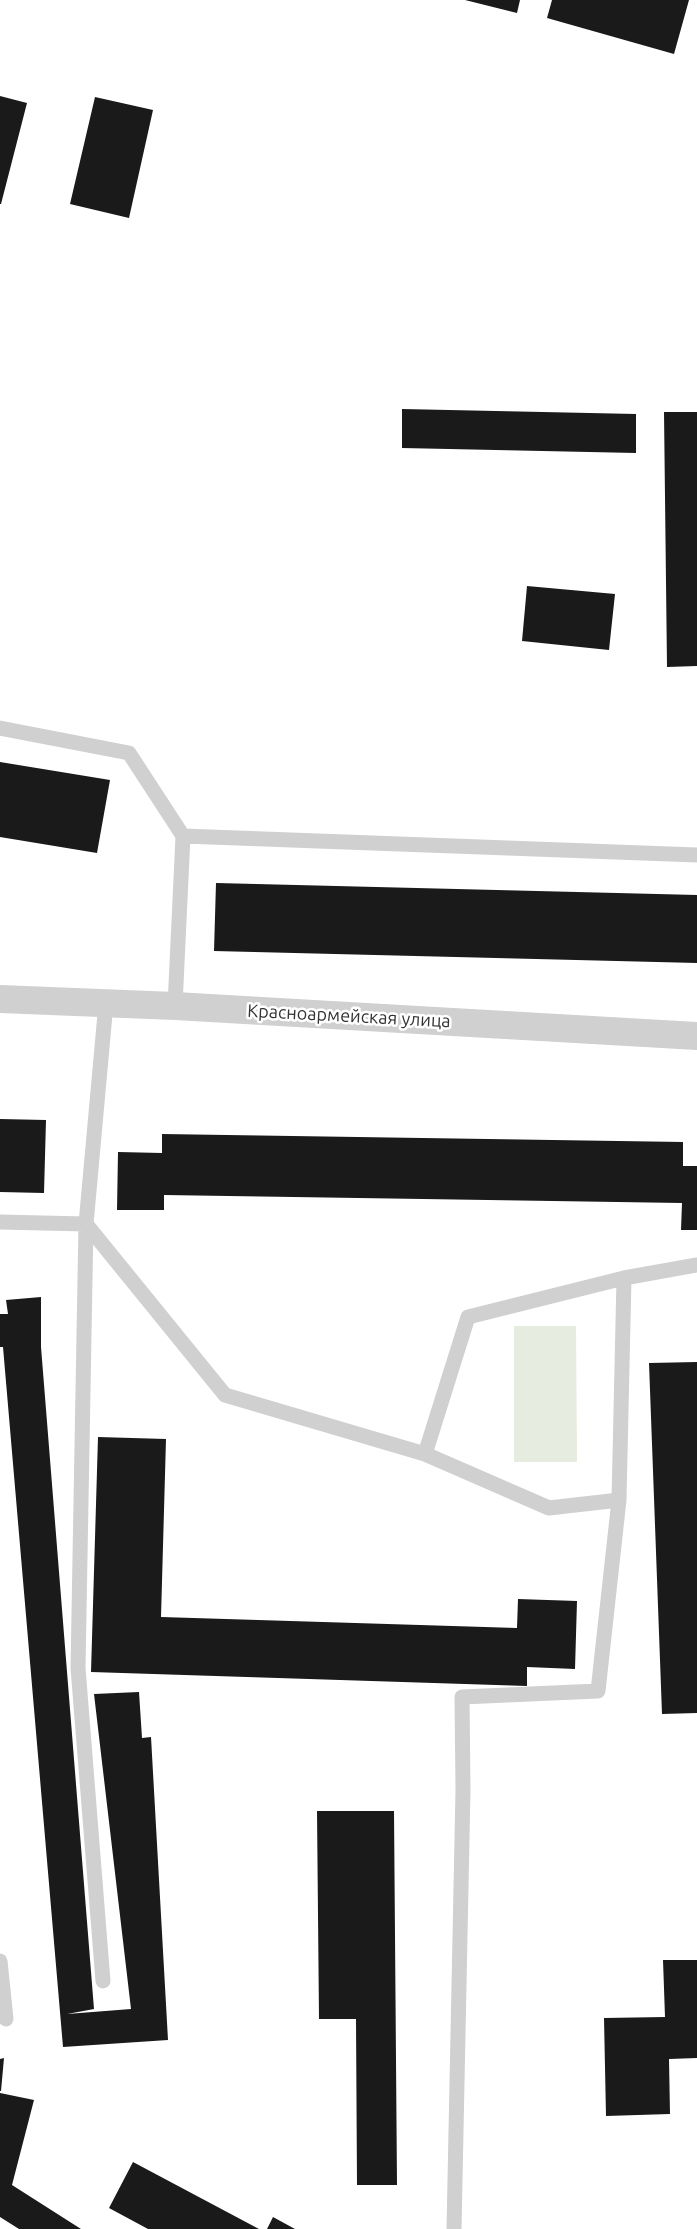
<!DOCTYPE html>
<html>
<head>
<meta charset="utf-8">
<style>
  body { margin:0 }
  canvas { display:block; background:#fff }
</style>
</head>
<body>
<canvas width="697" height="2229"></canvas>
<script>
const g = document.querySelector('canvas').getContext('2d');
g.lineJoin = 'round';
function fillPath(path, color) {
  g.fillStyle = color;
  g.fill(path, 'evenodd');
}
function shape(rows) {
  const path = new Path2D();
  for (const r of rows) {
    path.moveTo(r[0], r[1]);
    for (let i = 2; i < r.length; i += 2) path.lineTo(r[i], r[i + 1]);
  }
  return path;
}
function trace(path, color, width, dash) {
  g.strokeStyle = color;
  g.lineWidth = width;
  g.lineCap = dash ? 'butt' : 'round';
  g.setLineDash(dash || []);
  g.stroke(path);
}
function write(font, color, halo, rows, align = 'center') {
  g.font = font + ' Ubuntu,sans-serif';
  g.lineWidth = 5;
  g.setLineDash([]);
  g.textBaseline = 'middle';
  g.strokeStyle = halo;
  g.fillStyle = color;
  for (const [text, x, y, turn = 0] of rows) {
    g.save();
    g.translate(x, y);
    g.rotate((+turn || 0) * Math.PI / 180);
    g.textAlign = isNaN(turn) ? turn : align;
    if (halo) g.strokeText(text, 0, 0);
    g.fillText(text, 0, 0);
    g.restore();
  }
}
const green = shape([
  [514,1326,576,1326,577,1462,514,1462]
]);
const building = shape([
  [465,0,520,0,517,13],
  [552,0,689,0,674,54,547,18],
  [0,96,27,103,1,204,0,204],
  [95,97,153,110,129,218,70,204],
  [402,409,636,414,636,453,402,448],
  [664,412,697,412,697,666,667,667],
  [527,586,615,594,609,650,522,641],
  [0,762,110,780,97,853,0,837],
  [216,883,697,895,697,963,214,951],
  [0,1119,46,1120,44,1193,0,1192],
  [162,1134,683,1142,683,1166,697,1166,697,1230,681,1230,682,1203,164,1195,164,1210,117,1210,118,1152,162,1153],
  [41,1297,41,1347,94,2009,67,2014,131,2009,94,1694,139,1692,142,1738,151,1737,168,2040,63,2047,3,1347,0,1347,0,1314,8,1314,6,1300],
  [697,1362,697,1713,662,1714,649,1363],
  [98,1437,166,1439,161,1617,517,1628,518,1599,577,1601,575,1669,527,1667,527,1686,91,1672],
  [317,1811,394,1811,397,2185,357,2185,356,2019,319,2019],
  [663,1960,697,1960,697,2058,669,2059,670,2114,606,2116,604,2018,665,2017],
  [4,2058,1,2091,0,2091,0,2059],
  [0,2093,34,2100,12,2185,81,2229,19,2229,0,2217],
  [133,2162,259,2229,148,2229,109,2208],
  [273,2217,295,2229,267,2229]
]);
const service = shape([
  [0,728,129,753,183,836],
  [106,1003,86,1224,225,1395,425,1454,468,1317,624,1278,697,1265],
  [175,1006,183,836,697,855],
  [0,1222,86,1224,78,1668,103,1981],
  [425,1454,549,1508,619,1500],
  [0,1961,6,2019],
  [454,2229,463,1790,462,1697,598,1691,619,1500,624,1278]
]);
const tertiary = shape([
  [0,999,175,1006,697,1036]
]);
const streetNames = [
  ["Красноармейская улица",349,1016,3]
];
fillPath(green, '#e6ecdf');
fillPath(building, '#1a1a1a');
trace(service, '#d0d0d0', 15);
trace(tertiary, '#d0d0d0', 28);
write('18px', '#333', '#fff', streetNames);
</script>
</body>
</html>
